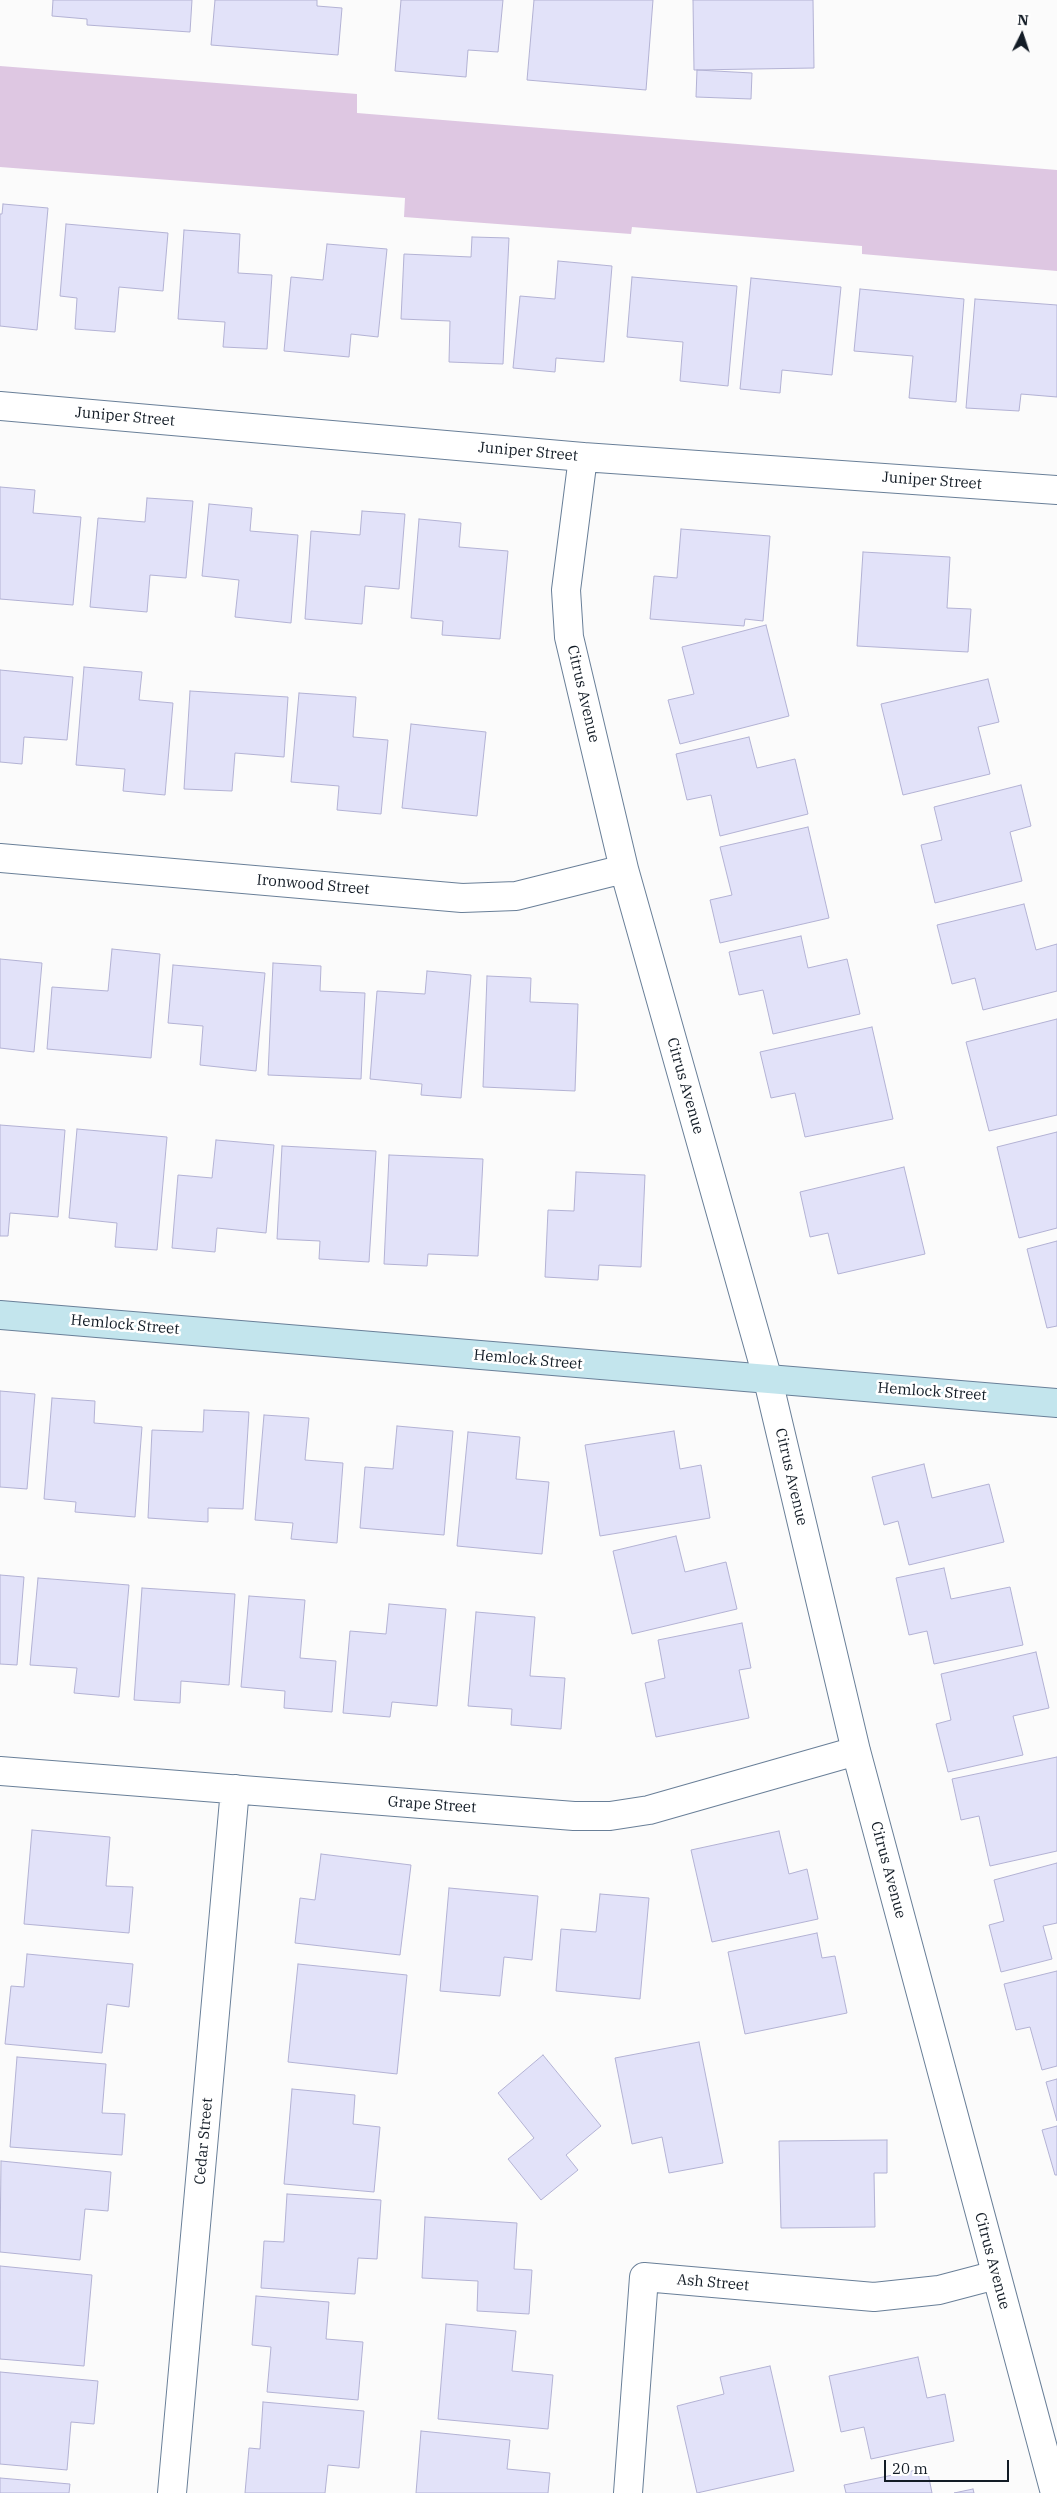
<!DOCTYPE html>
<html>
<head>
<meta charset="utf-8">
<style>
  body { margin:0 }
  #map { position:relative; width:1057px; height:2493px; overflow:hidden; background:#fbfbfb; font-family:"IBM Plex Serif",serif }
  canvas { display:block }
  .north { position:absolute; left:997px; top:10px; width:50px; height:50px; -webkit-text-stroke:4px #fff; paint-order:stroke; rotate:4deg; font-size:14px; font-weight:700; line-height:20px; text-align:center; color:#121b25 }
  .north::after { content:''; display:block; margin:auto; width:18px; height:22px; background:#121b25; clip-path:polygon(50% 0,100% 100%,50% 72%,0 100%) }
  .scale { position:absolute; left:884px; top:2460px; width:125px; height:22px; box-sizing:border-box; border:2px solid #121b25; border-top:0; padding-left:6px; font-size:15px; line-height:18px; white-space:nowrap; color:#121b25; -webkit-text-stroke:4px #fff; paint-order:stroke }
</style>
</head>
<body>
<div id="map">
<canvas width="1057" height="2493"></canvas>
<div class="north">N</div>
<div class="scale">20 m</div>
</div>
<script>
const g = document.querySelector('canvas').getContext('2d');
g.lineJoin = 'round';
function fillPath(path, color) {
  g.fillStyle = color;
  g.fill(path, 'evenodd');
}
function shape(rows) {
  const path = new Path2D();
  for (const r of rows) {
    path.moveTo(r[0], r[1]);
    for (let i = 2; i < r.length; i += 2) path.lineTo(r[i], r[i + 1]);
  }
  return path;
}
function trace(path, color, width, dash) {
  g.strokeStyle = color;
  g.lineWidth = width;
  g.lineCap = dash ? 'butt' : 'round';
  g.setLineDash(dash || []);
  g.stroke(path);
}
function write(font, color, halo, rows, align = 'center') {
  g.font = font + ' "IBM Plex Serif",serif';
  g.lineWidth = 5;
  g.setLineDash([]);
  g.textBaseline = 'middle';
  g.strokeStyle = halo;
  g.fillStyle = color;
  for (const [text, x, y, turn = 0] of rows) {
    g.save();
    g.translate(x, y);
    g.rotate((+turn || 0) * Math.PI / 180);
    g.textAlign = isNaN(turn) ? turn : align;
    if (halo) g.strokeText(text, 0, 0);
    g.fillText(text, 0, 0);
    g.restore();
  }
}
const green = shape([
  [0,66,357,94,357,113,1057,170,1057,271,862,254,862,246,632,227,631,234,404,217,405,198,0,167]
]);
const building = shape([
  [53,0,192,0,190,32,87,25,87,19,52,16,53,0],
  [215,0,317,0,317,6,342,8,338,55,211,45,215,0],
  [401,0,503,0,498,52,468,50,466,77,395,71,401,0],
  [534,0,653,0,646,90,527,80,534,0],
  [693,0,813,0,814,68,694,70,693,0],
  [697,70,752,73,751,99,696,97,697,70],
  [3,204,48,208,37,330,0,326,0,214,2,214,3,204],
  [66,224,168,233,163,291,119,287,115,332,75,329,77,298,60,296,66,224],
  [184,230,240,234,238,273,272,275,267,349,223,347,225,322,178,319,184,230],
  [472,237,509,238,503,364,449,362,450,321,401,319,404,254,471,257,472,237],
  [327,244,387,249,378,337,351,334,349,357,284,351,291,277,323,280,327,244],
  [558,261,612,266,604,362,556,358,555,372,513,368,520,296,555,299,558,261],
  [632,277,737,286,728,386,680,381,683,342,627,337,632,277],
  [751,278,841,287,832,375,782,370,780,393,740,389,751,278],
  [860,289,964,299,956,402,909,398,913,356,854,351,860,289],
  [975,299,1057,305,1057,397,1021,394,1019,411,966,408,975,299],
  [0,487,35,490,33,513,81,517,73,605,0,599,0,487],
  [147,498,193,501,186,578,150,575,147,612,90,607,98,518,145,522,147,498],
  [209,504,252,508,250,531,298,535,291,623,235,617,239,580,202,576,209,504],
  [362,511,405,514,399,589,365,586,362,624,305,619,311,531,360,535,362,511],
  [419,519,461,523,459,547,508,551,500,639,442,635,443,621,411,618,419,519],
  [681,529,770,536,763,621,745,619,744,626,650,619,654,576,677,578,681,529],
  [863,552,950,557,947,608,971,609,968,652,857,646,863,552],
  [766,625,789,716,680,744,668,700,694,694,682,647,766,625],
  [84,667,142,672,139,700,173,703,165,795,123,791,125,769,76,765,84,667],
  [0,670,73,677,67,740,24,737,22,764,0,762,0,670],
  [988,679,999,722,978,727,990,774,903,795,881,704,988,679],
  [190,691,288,697,284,757,235,753,232,791,184,789,190,691],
  [299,693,356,697,353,737,388,740,381,814,337,810,339,786,291,782,299,693],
  [411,724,486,732,477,816,402,808,411,724],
  [749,737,757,768,795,759,808,814,720,836,711,795,687,800,676,754,749,737],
  [1021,785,1031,826,1010,832,1022,881,935,903,921,845,942,840,934,807,1021,785],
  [808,827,829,918,720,943,710,900,732,895,720,847,808,827],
  [1024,904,1036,950,1057,944,1057,991,983,1010,975,978,952,984,937,925,1024,904],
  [801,936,808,968,847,959,860,1014,773,1034,763,990,739,995,729,952,801,936],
  [112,949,160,954,151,1058,47,1049,52,987,108,991,112,949],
  [0,959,42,963,34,1052,0,1048,0,959],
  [273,963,321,966,320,991,365,993,361,1079,268,1075,273,963],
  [173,965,265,973,256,1071,200,1065,203,1026,168,1023,173,965],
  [427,971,471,975,461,1098,421,1095,422,1084,370,1079,377,991,425,994,427,971],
  [487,976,531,978,530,1002,578,1004,575,1091,483,1087,487,976],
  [1057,1019,1057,1115,989,1131,966,1042,1057,1019],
  [872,1027,893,1119,805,1137,795,1093,771,1098,760,1052,872,1027],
  [0,1125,65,1130,58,1217,10,1213,8,1236,0,1236,0,1125],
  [77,1129,167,1137,157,1250,115,1247,117,1223,69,1218,77,1129],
  [1057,1132,1057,1228,1019,1238,997,1147,1057,1132],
  [216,1140,274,1145,266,1233,217,1228,215,1252,172,1248,178,1175,212,1178,216,1140],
  [282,1146,376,1151,369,1262,319,1259,320,1241,277,1239,282,1146],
  [389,1155,483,1159,478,1256,428,1254,427,1266,384,1264,389,1155],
  [904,1167,925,1254,838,1274,828,1233,810,1237,800,1192,904,1167],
  [576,1172,645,1175,641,1267,599,1265,598,1280,545,1277,548,1210,574,1211,576,1172],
  [1057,1241,1057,1326,1047,1328,1027,1249,1057,1241],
  [0,1391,35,1394,27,1489,0,1487,0,1391],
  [52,1398,95,1401,94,1423,142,1427,135,1517,75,1512,76,1502,44,1499,52,1398],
  [204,1410,249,1412,243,1509,208,1508,208,1522,148,1518,152,1430,203,1432,204,1410],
  [264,1415,309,1418,305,1460,343,1463,337,1543,291,1539,293,1523,255,1520,264,1415],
  [397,1426,453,1431,444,1535,360,1528,365,1467,393,1469,397,1426],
  [674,1431,680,1469,701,1465,710,1518,600,1536,585,1445,674,1431],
  [468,1432,520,1437,516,1479,549,1482,542,1554,457,1546,468,1432],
  [924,1464,932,1498,989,1484,1004,1542,909,1565,898,1521,884,1525,872,1477,924,1464],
  [676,1536,685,1572,726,1562,737,1609,632,1634,613,1551,676,1536],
  [944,1568,951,1599,1010,1587,1023,1645,934,1664,927,1631,909,1635,896,1578,944,1568],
  [0,1575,24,1577,17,1665,0,1664,0,1575],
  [38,1578,129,1585,119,1697,74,1693,77,1668,30,1665,38,1578],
  [142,1588,235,1594,229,1685,181,1681,180,1703,134,1700,142,1588],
  [249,1596,305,1600,300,1658,336,1661,332,1712,284,1708,285,1691,241,1687,249,1596],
  [389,1604,446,1609,437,1706,392,1702,390,1717,343,1713,350,1631,386,1634,389,1604],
  [476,1612,535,1617,530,1676,565,1678,561,1729,511,1725,512,1709,468,1706,476,1612],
  [742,1623,751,1668,739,1670,749,1718,656,1737,645,1683,665,1678,658,1640,742,1623],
  [1036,1652,1049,1708,1013,1716,1023,1755,948,1772,936,1724,951,1720,941,1674,1036,1652],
  [1057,1757,1057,1851,990,1866,979,1816,961,1820,952,1779,1057,1757],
  [32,1830,110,1837,106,1886,133,1887,129,1933,24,1924,32,1830],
  [779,1831,789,1874,807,1869,818,1919,712,1942,691,1850,779,1831],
  [321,1854,411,1865,400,1955,295,1943,300,1898,315,1900,321,1854],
  [1057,1863,1057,1923,1043,1926,1052,1959,1001,1972,989,1925,1004,1921,994,1880,1057,1863],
  [449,1888,538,1896,532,1960,504,1957,500,1996,440,1991,449,1888],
  [600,1894,649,1898,640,1999,556,1991,561,1929,596,1932,600,1894],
  [817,1933,822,1958,835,1956,847,2013,745,2034,728,1952,817,1933],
  [27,1954,133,1964,129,2007,107,2004,102,2053,5,2044,11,1986,24,1987,27,1954],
  [298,1964,407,1975,397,2074,288,2062,298,1964],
  [1057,1971,1057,2066,1042,2070,1030,2027,1016,2030,1004,1984,1057,1971],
  [699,2042,723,2163,669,2173,662,2137,632,2144,615,2058,699,2042],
  [543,2055,601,2126,566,2155,578,2170,541,2200,508,2159,534,2138,498,2093,543,2055],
  [17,2057,106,2064,102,2113,125,2114,122,2155,10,2147,17,2057],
  [1057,2079,1057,2121,1046,2082,1057,2079],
  [292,2089,355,2095,353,2124,380,2127,374,2192,284,2184,292,2089],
  [1057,2126,1057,2175,1055,2175,1042,2130,1057,2126],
  [887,2140,887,2173,874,2173,875,2227,781,2228,779,2141,887,2140],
  [1,2161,111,2172,108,2211,85,2209,80,2260,0,2252,1,2161],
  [287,2194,381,2200,377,2259,358,2258,355,2294,261,2288,264,2241,284,2242,287,2194],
  [425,2217,517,2223,514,2269,532,2270,529,2314,477,2311,478,2281,422,2278,425,2217],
  [0,2266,92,2275,84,2366,0,2359,0,2266],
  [256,2296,329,2302,326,2339,363,2342,358,2400,267,2392,271,2347,252,2345,256,2296],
  [446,2324,516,2331,512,2371,553,2375,548,2429,438,2419,446,2324],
  [918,2357,927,2398,945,2394,954,2441,871,2459,864,2427,841,2432,829,2376,918,2357],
  [770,2366,794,2471,697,2493,677,2406,724,2394,720,2377,770,2366],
  [0,2372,98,2381,94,2424,71,2422,67,2470,0,2464,0,2372],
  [263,2402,364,2411,359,2468,328,2465,325,2493,245,2493,249,2448,260,2449,263,2402],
  [421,2431,510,2440,507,2469,550,2473,548,2493,416,2493,421,2431],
  [927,2468,932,2493,846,2493,844,2485,927,2468],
  [0,2478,70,2484,69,2493,0,2493,0,2478],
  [973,2489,974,2493,954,2493,973,2489]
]);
const street = shape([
  [0,406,583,457,1057,490],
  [583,457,566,590,569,637,624,869,768,1380,856,1751,1055,2493],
  [0,858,462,898,516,896,624,869],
  [0,1771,574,1816,610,1816,649,1810,856,1751],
  [172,2493,235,1789],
  [628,2493,644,2277,874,2297,939,2290,996,2275]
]);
const secondary = shape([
  [0,1315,1057,1403]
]);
const streetNames = [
  ["Juniper Street",125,417,5],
  ["Juniper Street",528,452,5],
  ["Juniper Street",932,481,4],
  ["Citrus Avenue",583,694,77],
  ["Ironwood Street",313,885,5],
  ["Citrus Avenue",685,1086,74],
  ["Hemlock Street",125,1325,5],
  ["Hemlock Street",528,1360,5],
  ["Hemlock Street",932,1392,4],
  ["Citrus Avenue",791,1477,77],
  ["Grape Street",432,1805,4],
  ["Citrus Avenue",888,1870,75],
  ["Cedar Street",204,2141,-85],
  ["Citrus Avenue",992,2261,75],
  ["Ash Street",713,2283,5]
];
fillPath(green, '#dec7e2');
fillPath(building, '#e2e2f9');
trace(building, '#b3b2d4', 1);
trace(street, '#697f98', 30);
trace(secondary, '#697f98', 30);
trace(street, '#fff', 28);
trace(secondary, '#c3e5ed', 28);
write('15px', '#121b25', '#fff', streetNames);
</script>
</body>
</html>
